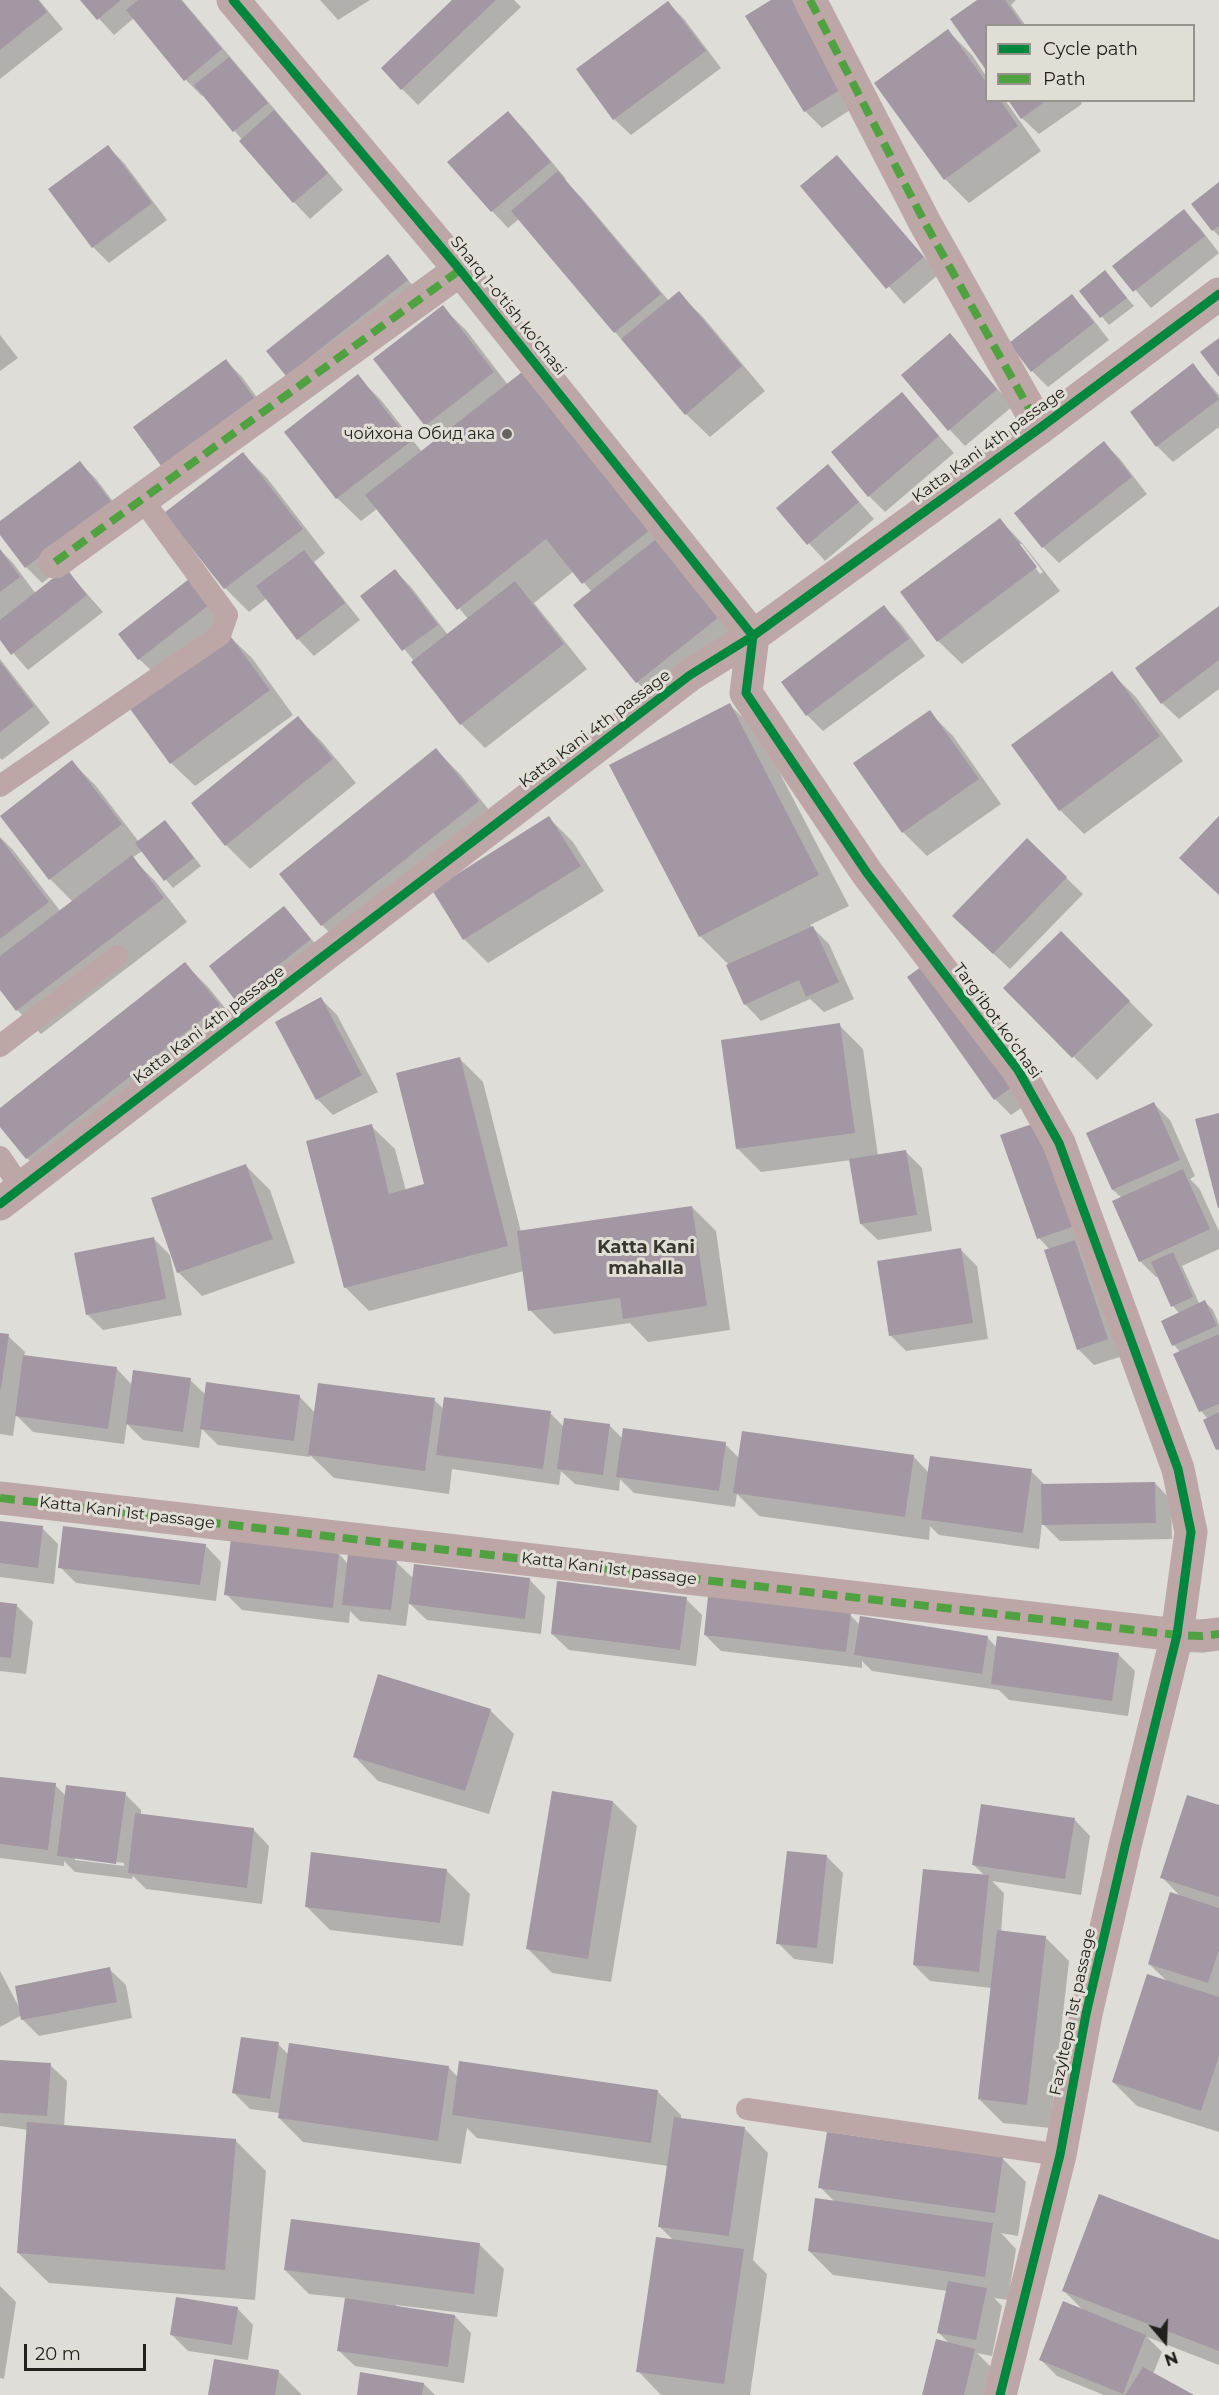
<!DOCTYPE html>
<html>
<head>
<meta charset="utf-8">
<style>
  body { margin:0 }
  #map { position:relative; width:1219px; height:2395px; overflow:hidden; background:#deddd8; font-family:Montserrat,sans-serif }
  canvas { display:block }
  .legend { position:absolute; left:985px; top:24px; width:210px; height:78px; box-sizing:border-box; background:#e1dfd5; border:2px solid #95938b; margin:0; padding:8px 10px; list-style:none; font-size:18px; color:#22211d }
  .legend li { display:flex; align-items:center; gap:12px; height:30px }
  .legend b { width:30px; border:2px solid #95938b }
  .north { position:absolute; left:1135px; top:2311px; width:60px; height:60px; -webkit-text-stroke:4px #e1dfd5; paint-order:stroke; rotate:161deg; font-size:16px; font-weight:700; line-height:24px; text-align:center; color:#22211d }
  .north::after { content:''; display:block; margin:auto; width:21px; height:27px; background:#22211d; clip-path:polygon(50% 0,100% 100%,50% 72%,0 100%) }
  .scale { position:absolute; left:24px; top:2344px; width:122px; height:27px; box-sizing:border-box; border:3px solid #22211d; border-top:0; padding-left:8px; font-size:18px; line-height:21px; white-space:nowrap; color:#22211d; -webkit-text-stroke:4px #e1dfd5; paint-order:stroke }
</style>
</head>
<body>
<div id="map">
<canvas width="1219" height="2395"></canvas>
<ul class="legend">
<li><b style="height:8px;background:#00873e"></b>Cycle path</li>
<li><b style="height:8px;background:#50a241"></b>Path</li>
</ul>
<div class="north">N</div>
<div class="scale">20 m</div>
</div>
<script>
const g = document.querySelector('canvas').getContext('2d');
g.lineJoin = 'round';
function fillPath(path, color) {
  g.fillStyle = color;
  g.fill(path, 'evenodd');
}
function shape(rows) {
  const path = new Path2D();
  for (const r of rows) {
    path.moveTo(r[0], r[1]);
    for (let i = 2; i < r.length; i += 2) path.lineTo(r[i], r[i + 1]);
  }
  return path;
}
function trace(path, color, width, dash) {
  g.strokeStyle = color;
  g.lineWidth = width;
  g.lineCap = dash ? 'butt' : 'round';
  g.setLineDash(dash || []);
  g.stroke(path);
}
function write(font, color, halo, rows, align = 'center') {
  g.font = font + ' Montserrat,sans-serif';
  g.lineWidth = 6;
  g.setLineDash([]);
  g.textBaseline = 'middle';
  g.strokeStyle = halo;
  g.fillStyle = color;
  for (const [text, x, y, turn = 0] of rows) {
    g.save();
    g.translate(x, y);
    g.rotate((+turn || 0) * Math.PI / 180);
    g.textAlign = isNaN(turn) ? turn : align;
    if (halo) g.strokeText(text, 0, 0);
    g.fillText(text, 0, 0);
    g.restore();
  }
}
const shadow = shape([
  [0,0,39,0,63,29,0,79],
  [82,0,182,0,343,190,310,219,294,202,204,94,202,96,186,80,134,18,114,35],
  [320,0,370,0,338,20],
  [455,0,514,0,521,7,418,105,402,89],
  [774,0,794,0,861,103,822,128,805,111,747,17],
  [980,0,1016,0,1011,5,1026,26,986,26,986,67,952,19],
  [668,3,684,19,721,68,631,135,614,119],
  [948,31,972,55,986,76,986,100,1005,100,1041,151,969,203,945,179],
  [1010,100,1080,100,1082,104,1039,134,1022,118],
  [508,113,524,129,566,179,564,180,581,197,669,301,678,293,702,316,765,391,710,437,686,414,615,332,519,219,508,228,492,211],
  [108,147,124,163,167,220,109,263,93,247],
  [837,157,939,274,904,304,802,186],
  [1219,184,1219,236,1213,230],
  [1184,211,1200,228,1219,253,1151,308,1115,266],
  [387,256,423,297,287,375],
  [1105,272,1134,306,1109,325,1081,292],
  [1071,296,1088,313,1109,340,1048,387,1032,371],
  [442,307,466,330,508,385,522,374,742,642,661,706,637,682,575,605,592,592,574,571,534,603,587,669,485,748,461,724,414,661,362,596,395,571,411,587,448,635,468,619,378,508,361,521,337,498,357,376,381,400,422,452,440,438,426,425],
  [0,335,18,358,0,371],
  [949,335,1013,406,965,446,949,429],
  [226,361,242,377,270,415,180,482],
  [1193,365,1219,395,1219,427,1173,462,1157,446],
  [902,394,954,453,885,512,869,496],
  [1104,443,1120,459,1147,494,1059,563,1043,547,1016,513],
  [243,454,267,478,325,553,314,562,360,620,314,656,298,639,267,598,249,612,225,588],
  [80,463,96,479,127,520,42,583,26,567,0,532,0,523],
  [828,466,874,519,825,561,778,509],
  [1000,520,1023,544,1060,591,962,664,938,641],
  [1018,544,1022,544,1043,572,1040,574],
  [0,550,13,563,36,594,66,570,103,612,28,670,0,638],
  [189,581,224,622,156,675,139,659,120,634],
  [884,607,900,623,925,656,823,731,807,715],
  [1219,608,1219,689,1179,719,1162,703],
  [228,635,252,658,293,715,195,786,171,763],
  [0,659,50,723,2,760,0,758],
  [1111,673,1135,696,1183,761,1084,834,1060,810],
  [730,705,760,735,849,906,810,925,829,944,854,999,824,1012,810,999,761,1021,745,1004,729,965,700,936],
  [929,712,953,736,1001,804,927,856,903,832,855,764],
  [298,718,322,742,356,783,250,869,226,845],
  [436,750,460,774,501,825,346,949,322,925,281,875],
  [72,762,96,786,139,842,173,830,201,866,173,888,142,851,132,858,155,881,187,922,41,1034,17,1010,0,987,0,837,13,850,61,912,73,902,50,879,2,816],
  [549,818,573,842,604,891,488,963,464,939],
  [1027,840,1083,894,1010,969,970,932],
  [284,908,326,956,253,1015,236,998],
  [1061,933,1153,1025,1097,1080,1005,988],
  [185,964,209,988,242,1029,51,1182,27,1158,0,1125,0,1110],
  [909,978,1030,1102,1011,1115,995,1099],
  [321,999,337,1015,378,1092,333,1115,317,1099],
  [839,1025,863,1049,878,1156,905,1151,922,1168,932,1231,878,1240,861,1224,851,1160,761,1172,737,1148],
  [459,1058,483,1082,521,1232,692,1207,716,1231,730,1330,648,1342,630,1323,554,1334,530,1310,524,1271,369,1311,345,1287,371,1126,395,1149,406,1191,426,1186],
  [1154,1104,1170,1120,1195,1176,1190,1179,1199,1188,1219,1231,1219,1249,1182,1266,1200,1305,1205,1302,1213,1310,1219,1324,1219,1451,1208,1419,1201,1411,1175,1355,1181,1353,1174,1345,1180,1314,1173,1306,1159,1276,1156,1277,1140,1261,1122,1198,1113,1190,1088,1134],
  [1034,1124,1087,1243,1079,1246,1091,1258,1123,1356,1094,1365,1078,1349,1050,1250,1039,1238],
  [246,1166,270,1190,295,1263,202,1296,178,1272],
  [154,1239,170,1255,182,1315,103,1330,87,1314],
  [961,1250,977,1266,988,1339,906,1351,890,1335],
  [0,1335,8,1336,25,1352,24,1356,117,1369,132,1385,190,1380,206,1395,299,1396,315,1413,434,1400,444,1409,550,1413,564,1427,609,1425,623,1439,725,1444,739,1458,913,1456,929,1473,1031,1471,1045,1485,1155,1483,1171,1500,1172,1539,1060,1541,1042,1523,1039,1549,939,1535,930,1526,929,1540,759,1516,737,1494,735,1507,634,1493,620,1479,619,1491,575,1484,561,1471,559,1485,452,1469,449,1494,334,1478,310,1455,310,1457,218,1445,202,1429,199,1448,143,1440,127,1424,124,1444,33,1432,16,1415,13,1436,0,1434],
  [0,1522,42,1528,58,1544,54,1584,0,1577],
  [205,1545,221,1562,216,1601,76,1583,60,1567],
  [339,1554,348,1564,396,1562,414,1579,529,1579,545,1596,541,1634,427,1620,409,1603,406,1626,360,1621,350,1611,349,1623,242,1610,226,1594],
  [686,1599,702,1615,696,1666,569,1650,552,1634],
  [0,1604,17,1606,33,1622,26,1674,0,1671],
  [850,1615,860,1625,987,1637,997,1648,1118,1654,1135,1671,1128,1716,1009,1700,999,1690,872,1671,862,1661,862,1668,721,1651,705,1635],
  [490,1710,514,1734,489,1814,378,1781,355,1757],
  [0,1778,55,1785,66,1796,125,1794,141,1810,141,1815,253,1829,269,1846,262,1904,146,1889,133,1876,132,1879,75,1872,64,1861,64,1866,0,1858],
  [75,1857,124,1863,124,1866,75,1860],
  [613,1802,637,1826,611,1982,552,1973,528,1949],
  [1219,1807,1219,2132,1137,2106,1113,2082,1168,1982,1149,1964,1182,1898,1162,1877],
  [1074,1819,1090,1836,1081,1895,992,1881,1004,1893,1001,1932,1045,1937,1069,1961,1050,2128,1003,2123,979,2099,992,1988,930,1981,914,1965,986,1877,973,1864],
  [827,1857,843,1873,833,1964,794,1959,778,1943],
  [446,1870,470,1894,463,1946,330,1930,306,1906],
  [109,1969,126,1985,132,2018,39,2036,22,2019,22,2015,0,2027,0,1971,19,2007],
  [278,2044,288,2054,448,2067,458,2077,657,2091,681,2115,681,2119,745,2129,768,2153,753,2260,767,2274,750,2395,661,2395,638,2371,674,2241,659,2226,668,2166,477,2138,467,2128,461,2164,303,2142,279,2118,280,2113,250,2109,234,2093],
  [0,2061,50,2065,67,2081,64,2127,235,2140,266,2171,255,2300,49,2283,18,2253,28,2130,0,2126],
  [1002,2158,1026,2182,1018,2236,1001,2233,1016,2249,1008,2300,994,2298,1002,2306,992,2356,977,2353,991,2367,984,2395,924,2395,951,2345,939,2333,948,2291,833,2275,809,2251,835,2202,820,2187],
  [1219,2242,1219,2365,1147,2337,1162,2352,1153,2374,1191,2395,1104,2395,1057,2376,1041,2360,1084,2311,1064,2291],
  [480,2245,504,2269,497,2317,396,2305,396,2307,455,2316,471,2333,464,2383,355,2366,338,2350,347,2298,309,2294,285,2270],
  [0,2286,16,2302,4,2379,0,2378],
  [237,2308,253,2325,248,2360,188,2351,172,2335],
  [278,2371,302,2395,209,2395],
  [424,2384,435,2395,358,2395]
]);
const building = shape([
  [0,0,38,0,47,12,0,50],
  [80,0,121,0,97,20],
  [138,0,181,0,222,49,184,81,126,10],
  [452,0,496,0,401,90,381,68],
  [771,0,792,0,845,87,804,112,745,16],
  [977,0,1005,0,1023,26,986,26,986,70,950,19],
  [668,1,706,51,613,120,576,69],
  [948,29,986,82,986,100,1000,100,1018,126,944,180,874,83],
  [229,57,268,103,233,132,194,85],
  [1008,100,1047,100,1021,119],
  [274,110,328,173,293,203,239,141],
  [508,111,551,162,491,212,447,162],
  [108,145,152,203,92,248,48,189],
  [837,155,924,257,886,289,800,186],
  [558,171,661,294,614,333,511,211],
  [1219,182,1219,226,1212,231,1191,204],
  [1184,209,1205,236,1133,292,1112,266],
  [388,254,408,280,286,376,266,351],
  [1105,270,1127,298,1100,318,1079,291],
  [679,291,742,366,685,415,621,339],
  [1072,294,1094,323,1031,372,1009,343],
  [443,305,494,372,425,426,373,359],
  [950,333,997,389,948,431,901,375],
  [1219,338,1219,377,1200,352],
  [226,359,255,399,162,467,133,427],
  [1193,363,1219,399,1156,447,1130,412],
  [522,372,649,531,582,584,546,539,457,610,365,495],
  [358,374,410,442,336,499,284,432],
  [902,392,939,436,868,497,831,452],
  [1104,441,1132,477,1042,548,1014,513],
  [243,452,303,529,224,589,164,513],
  [80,461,112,503,25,568,0,535,0,521],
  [828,464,859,502,807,545,776,508],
  [1000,518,1037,567,937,642,900,592],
  [656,539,719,617,636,683,573,605],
  [0,549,20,577,0,592],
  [304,550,345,603,297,640,256,586],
  [66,568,87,595,11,655,0,640,0,620],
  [395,569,438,625,402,651,360,596],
  [189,579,209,605,138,660,118,634],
  [515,581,564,644,460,725,411,662],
  [884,605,909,639,806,716,781,682],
  [1219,606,1219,660,1161,704,1135,668],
  [228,633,270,690,170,764,128,706],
  [0,662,34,706,0,732],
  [1112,671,1160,736,1059,811,1011,745],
  [730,703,819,875,699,937,609,765],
  [930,710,979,779,902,833,853,763],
  [298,716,333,759,225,846,191,803],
  [436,748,479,801,321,926,279,874],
  [72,760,122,824,49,880,0,816],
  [549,816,581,866,463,940,432,890],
  [1219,816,1219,895,1179,858],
  [165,820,194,858,164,881,135,843],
  [0,838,49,902,0,939],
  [1027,838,1067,877,993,954,952,916],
  [132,855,164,898,16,1011,0,990,0,956],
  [284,906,311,939,235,1000,209,966],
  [813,926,839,982,806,997,799,980,744,1005,726,965],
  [1061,931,1130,1001,1072,1058,1003,988],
  [185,962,220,1005,26,1159,0,1127,0,1108],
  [928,962,1015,1085,994,1100,907,977],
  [321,997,362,1075,316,1100,275,1022],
  [840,1023,855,1133,736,1149,721,1040],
  [460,1057,508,1246,344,1288,306,1141,372,1124,389,1194,424,1184,396,1073],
  [1154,1102,1180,1160,1112,1190,1086,1133],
  [1219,1113,1219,1208,1218,1208,1195,1119],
  [1035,1123,1072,1227,1037,1239,1000,1135],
  [906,1150,917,1215,860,1224,849,1159],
  [246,1164,273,1239,177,1273,151,1198],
  [1183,1169,1210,1229,1139,1262,1112,1201],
  [692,1206,707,1306,623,1319,620,1298,528,1311,517,1231],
  [154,1237,166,1299,86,1315,74,1253],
  [1075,1240,1108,1339,1077,1350,1044,1250],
  [961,1248,973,1323,889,1336,877,1261],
  [1173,1252,1193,1297,1171,1307,1151,1262],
  [1205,1300,1217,1326,1172,1346,1161,1321],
  [0,1333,9,1334,1,1389,0,1388],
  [1219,1334,1219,1404,1199,1412,1173,1354],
  [23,1355,117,1367,108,1429,15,1416],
  [133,1370,191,1378,183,1432,126,1424],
  [206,1382,300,1395,294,1441,200,1429],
  [318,1383,435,1398,425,1471,308,1455],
  [444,1397,551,1411,543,1469,436,1455],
  [1219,1412,1219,1449,1216,1450,1203,1420],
  [564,1418,610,1424,603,1475,557,1469],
  [623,1428,726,1442,719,1491,616,1477],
  [742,1431,914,1455,905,1517,733,1493],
  [930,1456,1032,1469,1023,1533,921,1519],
  [1155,1482,1156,1523,1042,1525,1041,1484],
  [0,1521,43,1526,38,1568,0,1563],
  [63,1526,206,1544,200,1585,58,1568],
  [231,1539,339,1553,333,1608,224,1595],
  [348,1554,397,1560,391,1610,342,1605],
  [414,1564,530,1578,525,1619,409,1604],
  [557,1581,687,1597,680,1650,551,1634],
  [708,1596,851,1613,846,1652,704,1635],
  [0,1602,17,1604,11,1658,0,1657],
  [860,1616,988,1636,982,1674,854,1655],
  [997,1636,1119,1653,1112,1701,991,1684],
  [378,1674,491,1709,465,1791,353,1757],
  [0,1777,56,1783,48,1850,0,1844],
  [66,1785,126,1792,116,1864,57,1856],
  [552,1791,613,1801,588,1959,526,1949],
  [1187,1795,1219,1805,1219,1897,1160,1878],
  [981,1804,1075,1818,1065,1879,972,1865],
  [135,1813,254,1828,247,1888,128,1873],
  [787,1851,827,1855,817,1948,776,1944],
  [311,1852,447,1869,440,1923,305,1907],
  [923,1869,989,1875,979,1972,913,1965],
  [1170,1892,1219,1908,1219,1950,1208,1983,1148,1964],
  [997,1930,1046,1936,1027,2105,978,2099],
  [110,1967,117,2002,21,2020,15,1986],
  [1147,1974,1219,1997,1219,2056,1201,2111,1112,2082],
  [241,2037,279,2042,270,2099,232,2093],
  [289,2043,449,2066,438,2141,278,2118],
  [0,2060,51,2063,47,2116,0,2113],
  [459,2061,658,2090,651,2143,452,2115],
  [674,2117,745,2127,729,2236,658,2227],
  [27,2122,236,2139,225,2270,17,2253],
  [827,2132,1003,2157,995,2213,818,2188],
  [1099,2194,1219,2240,1219,2351,1062,2291],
  [815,2198,993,2223,985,2277,808,2251],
  [291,2219,480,2243,474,2294,284,2270],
  [656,2237,744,2249,724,2384,636,2372],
  [948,2281,987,2288,976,2340,937,2333],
  [176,2297,238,2307,232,2345,170,2335],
  [345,2298,455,2315,448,2367,337,2351],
  [1063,2301,1146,2335,1123,2394,1039,2360],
  [936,2339,975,2349,964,2395,922,2395],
  [214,2359,279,2370,275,2395,208,2395],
  [1143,2367,1194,2395,1125,2395],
  [360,2372,424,2383,422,2395,357,2395]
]);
const service = shape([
  [0,786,220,635,227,615,142,499],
  [0,1046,117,956],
  [0,1157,21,1188],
  [747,2109,1060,2155]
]);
const minor = shape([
  [233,0,460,270,753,636,746,693,867,873,1018,1070,1059,1143,1178,1469,1191,1532,1177,1635,1125,1846,1086,2014,1060,2155,1000,2395],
  [810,0,925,223,1040,428],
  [55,562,460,270],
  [0,1204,690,675,753,636,1040,428,1219,294],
  [0,1498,1177,1635,1202,1636,1219,1634]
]);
const quiet = shape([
  [810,0,925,223,1040,428],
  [55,562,460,270],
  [0,1498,1177,1635,1202,1636,1219,1634]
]);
const cycleway = shape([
  [233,0,460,270,753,636,746,693,867,873,1018,1070,1059,1143,1178,1469,1191,1532,1177,1635,1125,1846,1086,2014,1060,2155,1000,2395],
  [0,1204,690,675,753,636,1040,428,1219,294]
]);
const markers = [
  [507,434,6,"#64635e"]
];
const streetNames = [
  ["Sharq 1-o'tish ko'chasi",508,306,51],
  ["Katta Kani 4th passage",989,445,-36],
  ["Katta Kani 4th passage",595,729,-37],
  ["Targ‘ibot ko‘chasi",997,1021,54],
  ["Katta Kani 4th passage",209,1025,-37],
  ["Katta Kani 1st passage",127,1513,7],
  ["Katta Kani 1st passage",609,1569,7],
  ["Fazyltepa 1st passage",1073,2012,-78]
];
const poiNames = [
  ["чойхона Обид ака",495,434]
];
const neighbourhoodNames = [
  ["Katta Kani",646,1248],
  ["mahalla",646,1269]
];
fillPath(shadow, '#0003');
fillPath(building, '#a297a2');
trace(service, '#bca7a6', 22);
trace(minor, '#bca7a6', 33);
trace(quiet, '#50a241', 8, [15, 8]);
trace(cycleway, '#00873e', 9);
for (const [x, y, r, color] of markers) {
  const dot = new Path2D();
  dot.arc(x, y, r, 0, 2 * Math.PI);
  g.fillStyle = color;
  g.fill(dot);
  trace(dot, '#e1dfd5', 2);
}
write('16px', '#22211d', '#e1dfd5', streetNames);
write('16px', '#22211d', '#e1dfd5', poiNames, 'right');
write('bold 18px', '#39372f', '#e1dfd5', neighbourhoodNames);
</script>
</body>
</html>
